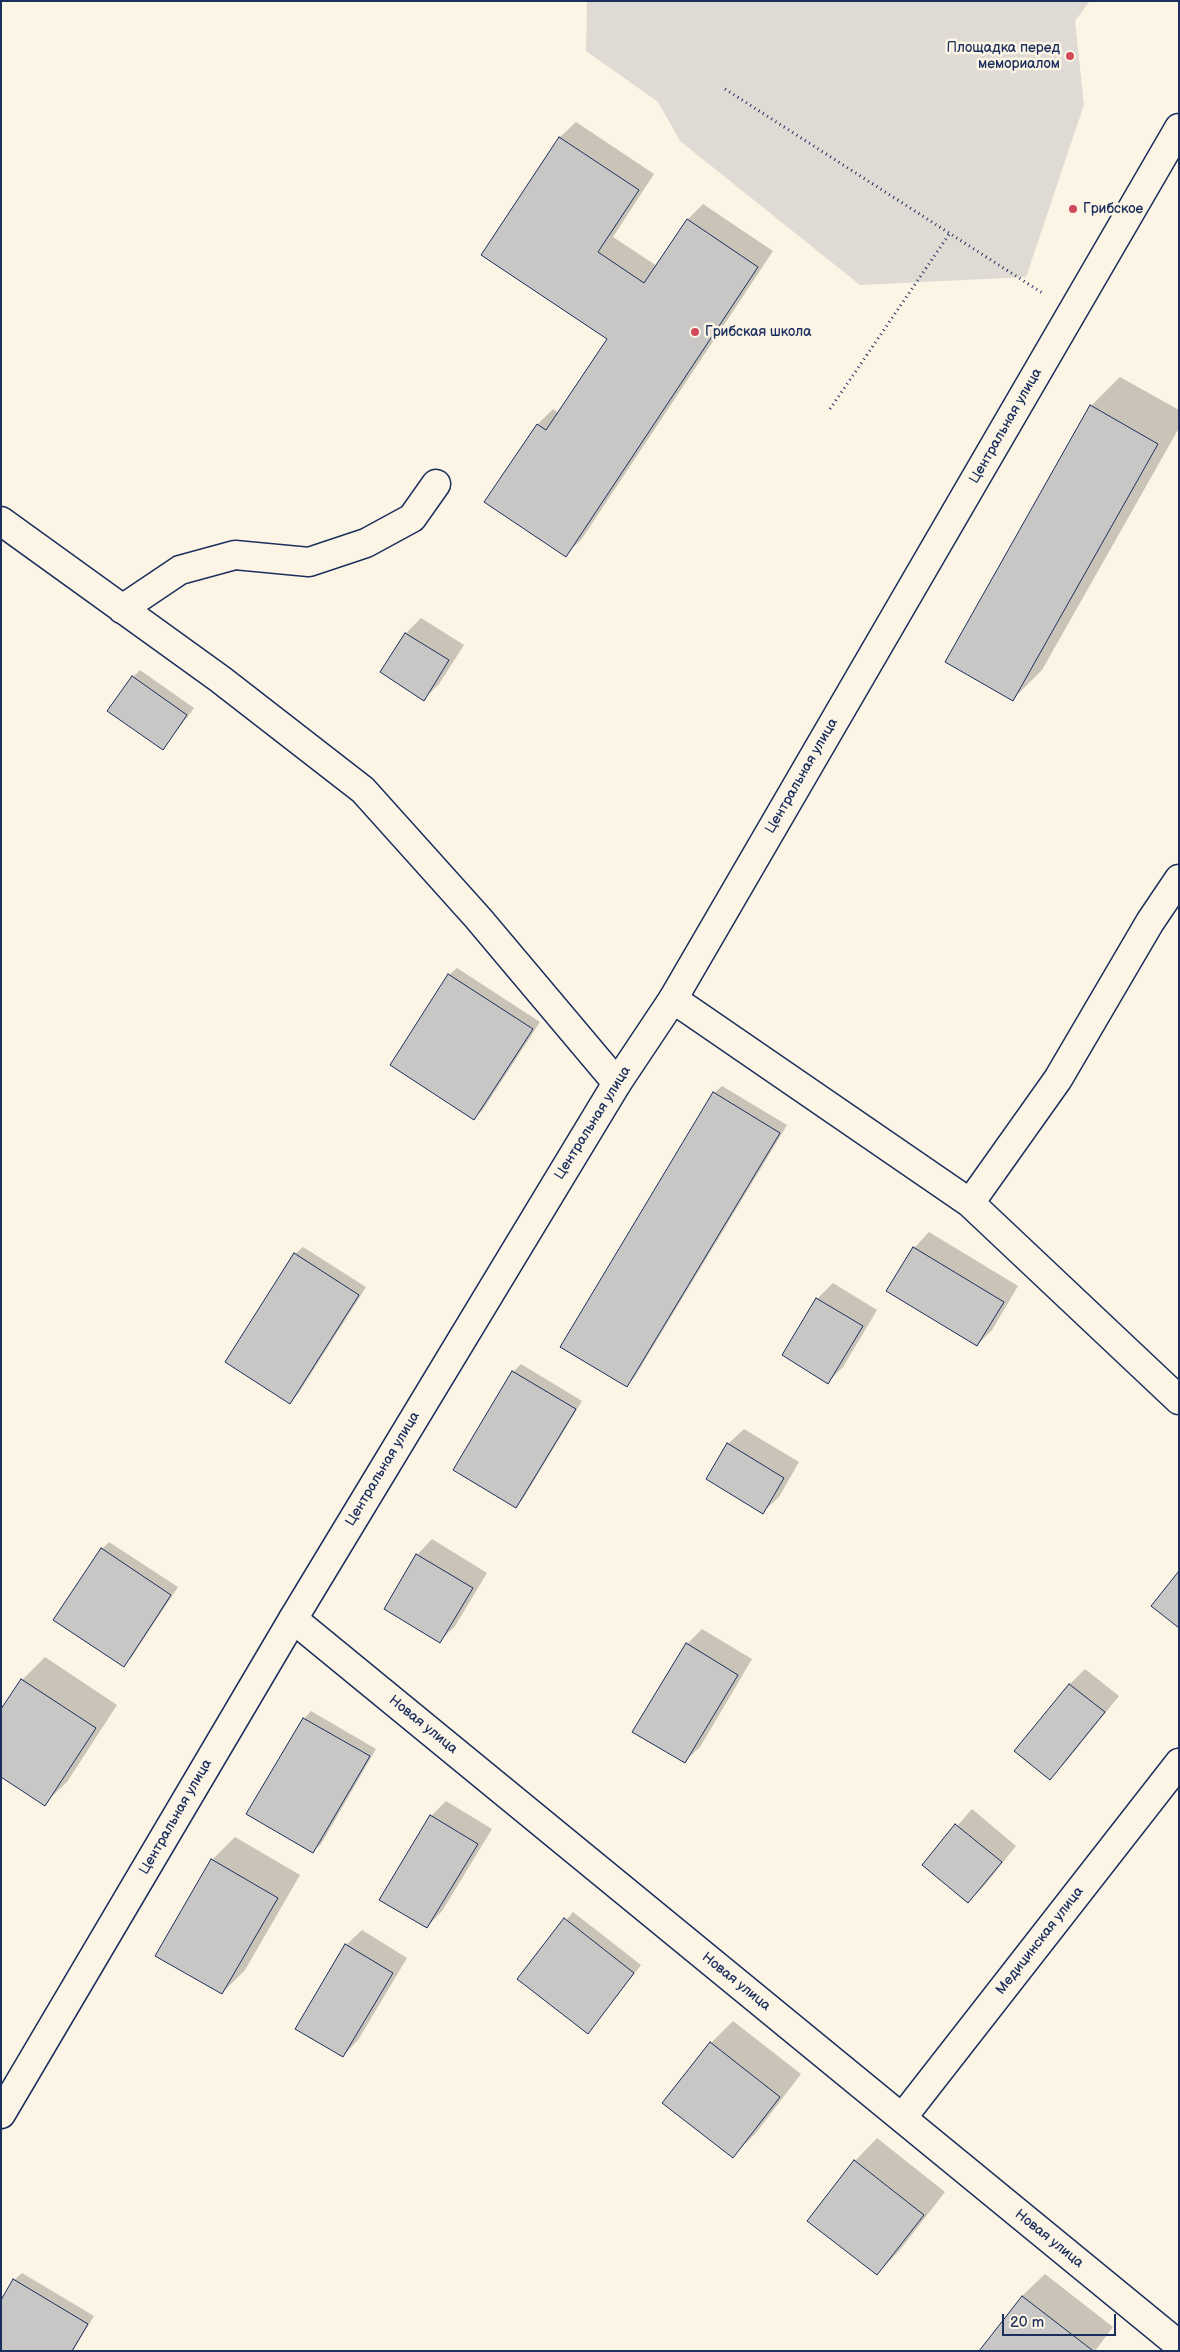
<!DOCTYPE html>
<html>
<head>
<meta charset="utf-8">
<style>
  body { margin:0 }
  #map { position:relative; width:1180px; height:2352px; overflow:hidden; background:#fcf5e5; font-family:"Balsamiq Sans",sans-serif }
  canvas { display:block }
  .frame { position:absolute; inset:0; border:2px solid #1b2f5e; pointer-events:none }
  .scale { position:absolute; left:1002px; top:2314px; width:114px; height:22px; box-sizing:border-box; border:2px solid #1b2f5e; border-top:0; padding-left:6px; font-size:15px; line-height:18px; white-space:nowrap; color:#1b2f5e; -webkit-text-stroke:4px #fcf5e5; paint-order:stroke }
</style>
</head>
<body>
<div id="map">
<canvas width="1180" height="2352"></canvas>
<div class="frame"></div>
<div class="scale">20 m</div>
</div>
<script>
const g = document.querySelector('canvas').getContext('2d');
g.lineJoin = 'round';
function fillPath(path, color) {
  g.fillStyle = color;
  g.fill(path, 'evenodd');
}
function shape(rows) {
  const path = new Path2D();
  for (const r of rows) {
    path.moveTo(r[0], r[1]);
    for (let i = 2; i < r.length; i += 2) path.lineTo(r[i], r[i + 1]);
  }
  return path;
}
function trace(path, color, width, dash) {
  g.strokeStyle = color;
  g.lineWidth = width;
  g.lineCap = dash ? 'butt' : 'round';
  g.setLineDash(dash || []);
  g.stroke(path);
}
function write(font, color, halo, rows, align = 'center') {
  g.font = font + ' "Balsamiq Sans",sans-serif';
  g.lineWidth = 5;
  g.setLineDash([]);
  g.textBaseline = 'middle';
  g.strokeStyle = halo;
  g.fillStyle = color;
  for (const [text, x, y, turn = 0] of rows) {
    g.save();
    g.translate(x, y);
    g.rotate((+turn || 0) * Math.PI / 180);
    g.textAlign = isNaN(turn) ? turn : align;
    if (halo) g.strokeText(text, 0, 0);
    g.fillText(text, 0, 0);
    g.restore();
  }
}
const green = shape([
  [587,1,1090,1,1075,21,1084,105,1026,277,860,285,680,141,658,102,586,51]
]);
const shadow = shape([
  [576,122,654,174,613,237,657,266,688,219,703,204,773,251,581,540,565,555,486,502,538,424,553,409,559,413,609,339,482,255,560,137],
  [1120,377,1179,410,1179,428,1042,670,1013,699,1091,406],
  [421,618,464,645,439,684,424,699,381,672,406,633],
  [140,670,194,708,163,749,133,677],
  [457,968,540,1022,482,1111,474,1118,449,975],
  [722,1086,787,1125,634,1378,627,1385,714,1093],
  [929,1232,1018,1286,992,1330,977,1345,914,1248],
  [303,1247,366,1287,298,1394,290,1402,295,1254],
  [833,1283,877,1310,843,1367,828,1382,784,1355,817,1299],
  [521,1364,582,1401,523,1499,516,1507,454,1470,513,1372],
  [744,1429,799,1462,779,1497,763,1512,728,1444],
  [432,1539,487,1573,455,1626,440,1641,417,1555],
  [109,1542,178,1587,131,1658,124,1665,102,1549],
  [702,1629,752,1659,700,1747,684,1762,687,1644],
  [45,1657,117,1705,67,1782,44,1804,22,1680],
  [1085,1669,1119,1696,1065,1763,1050,1778,1016,1751,1070,1684],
  [311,1711,376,1749,321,1844,313,1851,304,1719],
  [446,1801,492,1829,442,1911,427,1927,431,1816],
  [972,1809,1016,1846,984,1886,968,1902,923,1865],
  [235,1837,300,1875,245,1970,222,1993,157,1955,212,1860],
  [573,1912,641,1965,595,2024,519,1978],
  [362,1930,407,1958,358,2040,343,2056,346,1945],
  [733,2021,801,2074,755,2134,733,2156,711,2043],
  [877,2138,945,2192,899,2251,877,2274,855,2161],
  [22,2273,94,2316,73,2351,1,2351,14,2280],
  [1045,2274,1113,2327,1095,2351,980,2351,1022,2296]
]);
const building = shape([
  [559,137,639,190,598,252,644,283,687,219,758,267,566,557,484,502,537,424,546,430,607,339,481,255,559,137],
  [1090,405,1158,444,1013,701,945,662,1090,405],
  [405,633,449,660,424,701,380,672,405,633],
  [132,676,187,715,163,750,107,711,132,676],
  [448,974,533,1029,474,1120,390,1065,448,974],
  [713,1092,780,1133,627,1387,560,1347,713,1092],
  [913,1247,1004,1302,977,1346,886,1291,913,1247],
  [294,1253,359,1295,290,1404,225,1362,294,1253],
  [816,1298,863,1326,828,1384,782,1355,816,1298],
  [512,1371,576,1409,516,1508,453,1470,512,1371],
  [727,1443,784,1478,763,1514,706,1479,727,1443],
  [101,1548,171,1595,124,1667,53,1620,101,1548],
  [416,1554,473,1588,440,1643,384,1609,416,1554],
  [1179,1571,1179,1628,1151,1606,1179,1571],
  [686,1643,738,1675,685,1763,632,1732,686,1643],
  [21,1679,96,1728,45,1806,1,1777,1,1709,21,1679],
  [1069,1684,1105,1712,1050,1780,1014,1751,1069,1684],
  [303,1718,370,1756,313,1853,246,1814,303,1718],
  [430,1815,478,1844,427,1928,379,1900,430,1815],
  [955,1824,1002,1862,968,1903,922,1865,955,1824],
  [211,1859,278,1898,222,1994,155,1956,211,1859],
  [564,1918,634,1973,588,2034,517,1979,564,1918],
  [345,1944,393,1973,343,2057,295,2029,345,1944],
  [710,2042,780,2097,733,2158,662,2103,710,2042],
  [854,2160,924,2215,877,2275,807,2221,854,2160],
  [13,2279,88,2324,72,2351,1,2351,1,2300,13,2279],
  [1022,2296,1092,2350,1091,2351,979,2351,1022,2296]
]);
const path = shape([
  [725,89,1044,294],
  [830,409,950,233]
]);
const minor = shape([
  [1,521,220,679,363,790,478,918,617,1083],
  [122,609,180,570,235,555,309,562,366,543,412,518,436,484],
  [673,999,970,1203,1179,1400],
  [970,1203,1058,1079,1150,922,1179,879],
  [293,1619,1179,2345],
  [902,2118,1179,1763]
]);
const tertiary = shape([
  [1,2114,293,1619,617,1083,673,999,1179,128]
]);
const markers = [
  [1070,56,5,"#d1495b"],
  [1073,209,5,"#d1495b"],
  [695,332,5,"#d1495b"]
];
const poiNames = [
  ["Площадка перед",1060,48,"right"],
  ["мемориалом",1060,64,"right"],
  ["Грибское",1083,209],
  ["Грибская школа",705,332]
];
const streetNames = [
  ["Центральная улица",1006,426,-60],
  ["Центральная улица",802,776,-60],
  ["Центральная улица",593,1123,-58],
  ["Центральная улица",383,1469,-59],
  ["Новая улица",423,1725,39],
  ["Центральная улица",176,1817,-60],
  ["Медицинская улица",1040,1941,-52],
  ["Новая улица",736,1982,39],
  ["Новая улица",1049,2239,39]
];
fillPath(green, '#dfdbd4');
fillPath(shadow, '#0003');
fillPath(building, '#c8c7c6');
trace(building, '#1b2f5e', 1);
trace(minor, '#1b2f5e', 31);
trace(tertiary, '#1b2f5e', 31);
trace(path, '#1b2f5e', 3, [1, 4]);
trace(minor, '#fcf5e5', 28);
trace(tertiary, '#fcf5e5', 28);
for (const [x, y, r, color] of markers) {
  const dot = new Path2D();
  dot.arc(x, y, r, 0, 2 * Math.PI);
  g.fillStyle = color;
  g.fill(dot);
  trace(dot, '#fcf5e5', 2);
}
write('14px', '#1b2f5e', '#fcf5e5', poiNames, 'left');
write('14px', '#1b2f5e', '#fcf5e5', streetNames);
</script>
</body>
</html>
